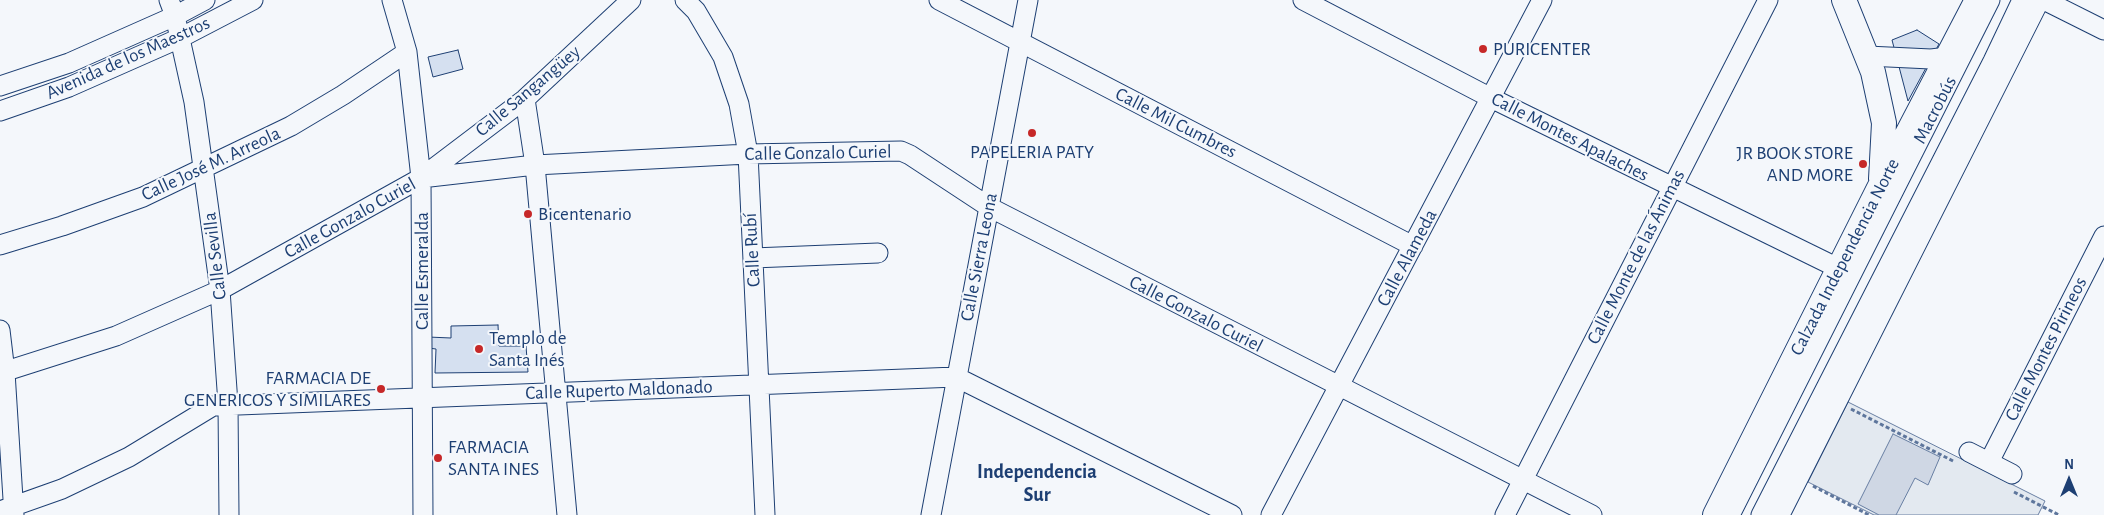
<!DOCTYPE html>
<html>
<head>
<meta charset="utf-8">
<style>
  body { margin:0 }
  #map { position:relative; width:2104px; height:515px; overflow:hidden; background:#f4f7fb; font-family:"Alegreya Sans",sans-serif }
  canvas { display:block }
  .north { position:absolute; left:2044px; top:455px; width:50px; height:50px; -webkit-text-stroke:4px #f4f7fb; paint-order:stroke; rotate:0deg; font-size:14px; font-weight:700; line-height:20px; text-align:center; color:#1d3f73 }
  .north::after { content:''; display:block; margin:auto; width:18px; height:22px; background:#1d3f73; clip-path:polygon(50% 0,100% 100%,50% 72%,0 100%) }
</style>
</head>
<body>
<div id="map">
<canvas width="2104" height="515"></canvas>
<div class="north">N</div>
</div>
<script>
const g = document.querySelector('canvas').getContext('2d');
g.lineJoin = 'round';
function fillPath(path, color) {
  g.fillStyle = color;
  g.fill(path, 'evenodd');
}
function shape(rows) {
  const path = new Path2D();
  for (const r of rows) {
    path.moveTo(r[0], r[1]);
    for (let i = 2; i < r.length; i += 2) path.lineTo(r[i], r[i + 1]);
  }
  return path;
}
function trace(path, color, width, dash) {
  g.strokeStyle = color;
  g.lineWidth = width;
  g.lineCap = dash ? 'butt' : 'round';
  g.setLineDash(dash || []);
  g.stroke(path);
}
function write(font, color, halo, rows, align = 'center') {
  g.font = font + ' "Alegreya Sans",sans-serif';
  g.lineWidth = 4;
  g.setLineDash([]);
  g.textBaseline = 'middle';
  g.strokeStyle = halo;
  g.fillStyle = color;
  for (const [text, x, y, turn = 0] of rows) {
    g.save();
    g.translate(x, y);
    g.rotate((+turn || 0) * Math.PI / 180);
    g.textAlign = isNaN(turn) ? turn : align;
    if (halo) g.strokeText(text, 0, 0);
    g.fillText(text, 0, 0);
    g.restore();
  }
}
const green = shape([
  [1848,402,2045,501,2038,515,1874,515,1808,482,1848,402]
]);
const water = shape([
  [1893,434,1940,457,1928,485,1915,478,1896,515,1879,515,1858,504,1893,434]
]);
const building = shape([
  [1917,30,1939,44,1908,101,1892,40,1917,30],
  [458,50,463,69,433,77,428,57,458,50],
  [498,325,499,346,526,346,528,372,435,373,436,349,428,348,428,337,451,338,451,326,498,325]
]);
const path = shape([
  [1851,409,1955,462],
  [1813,486,1869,515],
  [2014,492,2059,515]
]);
const minor = shape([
  [169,0,175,16,194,102,220,290,228,404,229,515],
  [392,0,407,52,421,178,423,515],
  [685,0,696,11,723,57,739,104,748,154,765,515],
  [939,0,1413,246],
  [1303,0,1491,98,1840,269],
  [2044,0,2104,30],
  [1867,56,1931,59,1948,57],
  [0,86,69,63,175,16,205,0],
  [525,99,535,165,567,515],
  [0,111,69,87,180,38,253,0],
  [422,177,525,99,631,0],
  [0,245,62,226,143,197,291,126,343,95,407,52],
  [753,258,878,253],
  [0,330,5,372,14,515],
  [0,373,116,336,220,290,421,178,535,165,748,154,901,151,910,155,989,207,1592,515],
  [1969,452,2012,474],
  [1989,462,2104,236],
  [0,511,62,489,129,457,213,406,956,377,1232,515],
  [931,515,1028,0],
  [1271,515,1542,0],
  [1505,515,1768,0],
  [1730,515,1990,0],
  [1761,515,1993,61,2022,0]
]);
const major = shape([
  [1844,0,1873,72,1884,123,1881,179],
  [1715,515,1880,186,1977,0],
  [1777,515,2037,0]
]);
const markers = [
  [1483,49,5,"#c62828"],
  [1032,133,5,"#c62828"],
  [1863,164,5,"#c62828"],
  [528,214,5,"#c62828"],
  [479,349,5,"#c62828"],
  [381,389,5,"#c62828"],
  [438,458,5,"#c62828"]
];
const poiNames = [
  ["PURICENTER",1493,49],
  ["PAPELERIA PATY",1032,152,"center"],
  ["JR BOOK STORE",1853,153,"right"],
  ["AND MORE",1853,175,"right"],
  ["Bicentenario",538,214],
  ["Templo de",489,338],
  ["Santa Inés",489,360],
  ["FARMACIA DE",371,378,"right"],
  ["GENERICOS Y SIMILARES",371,400,"right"],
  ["FARMACIA",448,447],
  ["SANTA INES",448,469]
];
const streetNames = [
  ["Avenida de los Maestros",128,58,-24],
  ["Calle Sangangüey",528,91,-40],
  ["Macrobús",1935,110,-63],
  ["Calle Mil Cumbres",1176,123,27],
  ["Calle Montes Apalaches",1570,137,27],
  ["Calle Gonzalo Curiel",818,153,-1],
  ["Calle José M. Arreola",211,164,-25],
  ["Calle Gonzalo Curiel",350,218,-29],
  ["Calle Rubí",752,250,-93],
  ["Calle Sevilla",215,256,-97],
  ["Calle Sierra Leona",979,257,-79],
  ["Calle Monte de las Ánimas",1636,257,-63],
  ["Calzada Independencia Norte",1845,257,-63],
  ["Calle Alameda",1407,258,-62],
  ["Calle Esmeralda",422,271,-90],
  ["Calle Gonzalo Curiel",1196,314,27],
  ["Calle Montes Pirineos",2046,349,-63],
  ["Calle Ruperto Maldonado",619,390,-2]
];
const neighbourhoodNames = [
  ["Independencia",1037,472],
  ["Sur",1037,495]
];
fillPath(green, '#e3e9f0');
trace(green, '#687fa3', 1);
fillPath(water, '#cfd7e4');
trace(water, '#687fa3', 1);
fillPath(building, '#d5e0f0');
trace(building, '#1d3f73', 1);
trace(minor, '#1d3f73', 21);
trace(major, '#1d3f73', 26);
trace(path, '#5e769c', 3, [4, 2.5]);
trace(minor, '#f4f7fb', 19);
trace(major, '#f4f7fb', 24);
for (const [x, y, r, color] of markers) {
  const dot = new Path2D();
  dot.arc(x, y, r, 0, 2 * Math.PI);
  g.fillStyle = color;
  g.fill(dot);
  trace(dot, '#f4f7fb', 2);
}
write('19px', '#1d3f73', '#f4f7fb', poiNames, 'left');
write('19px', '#1d3f73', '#f4f7fb', streetNames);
write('bold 20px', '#1d3f73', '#f4f7fb', neighbourhoodNames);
</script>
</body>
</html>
